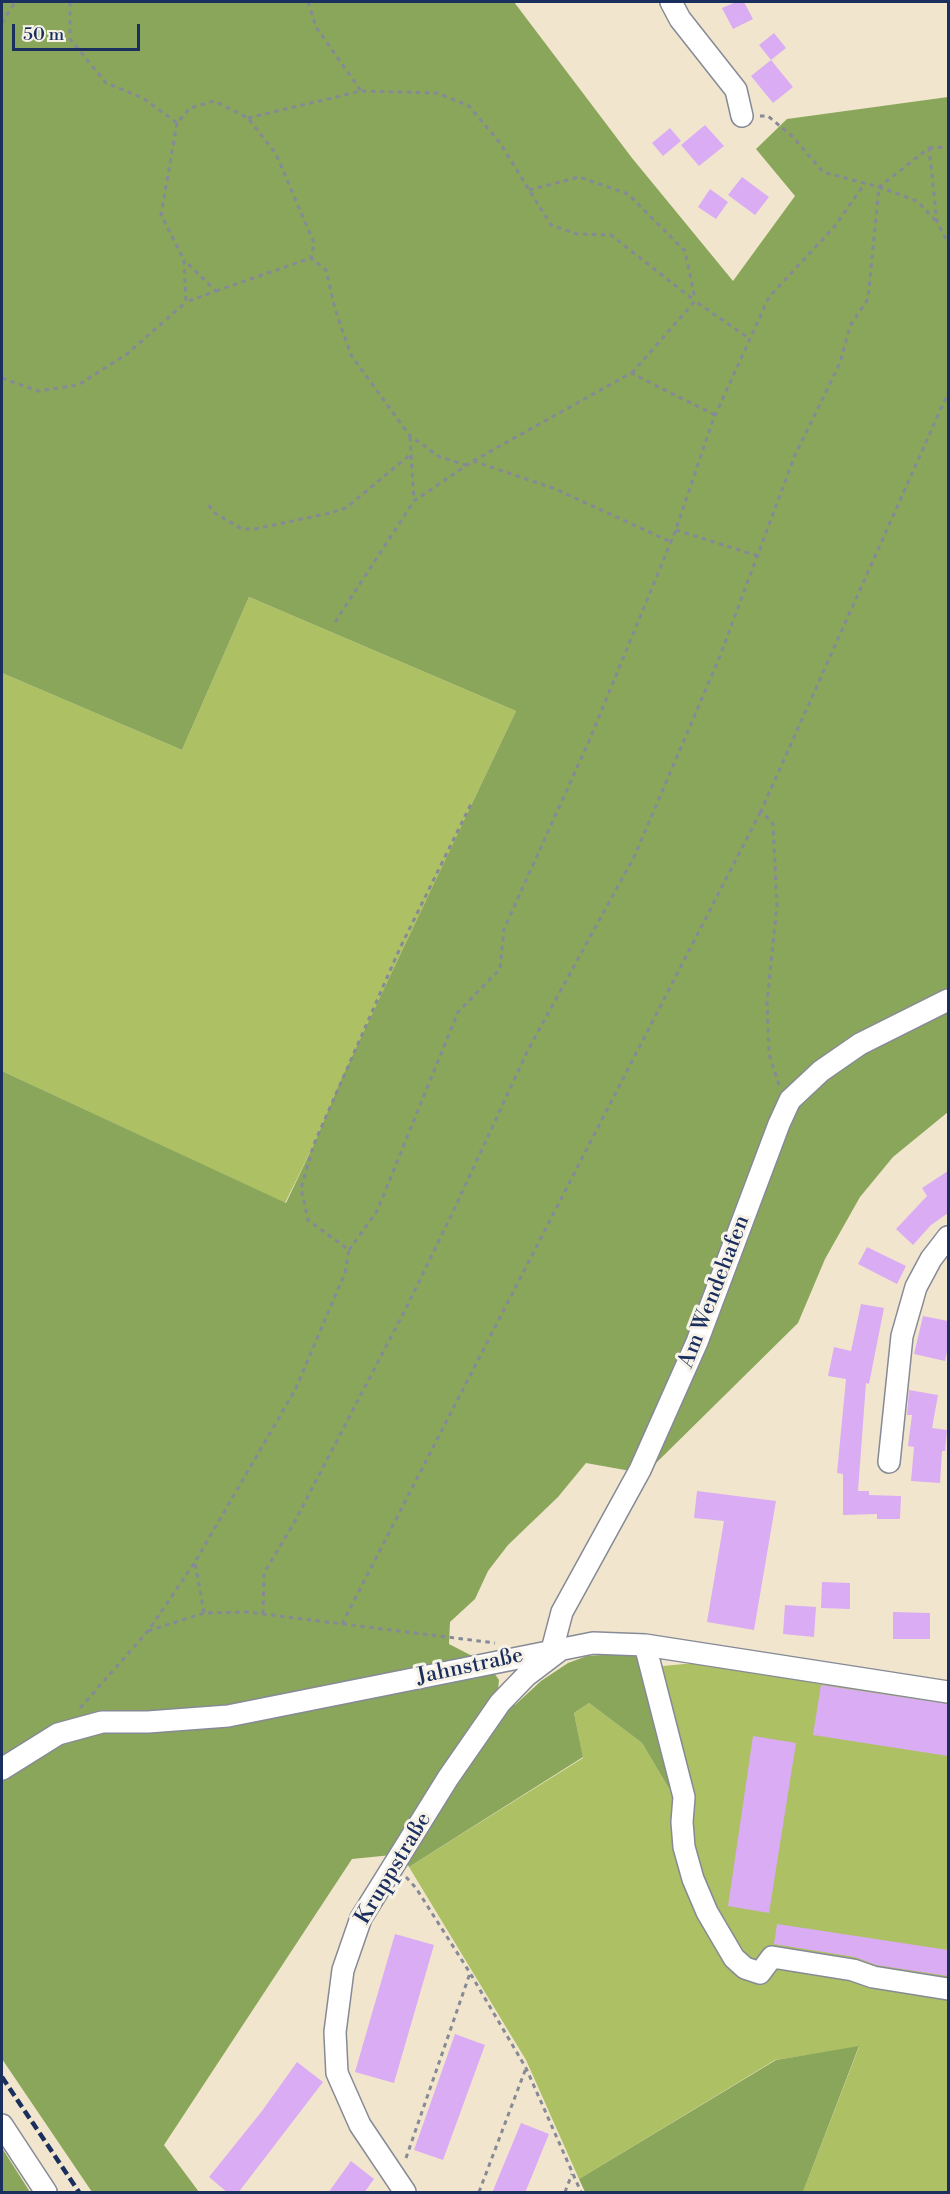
<!DOCTYPE html>
<html>
<head>
<meta charset="utf-8">
<style>
  body { margin:0 }
  #map { position:relative; width:950px; height:2194px; overflow:hidden; background:#f1e6cd; font-family:"Libre Bodoni",serif }
  canvas { display:block }
  .frame { position:absolute; inset:0; border:3px solid #1b2f5e; pointer-events:none }
  .scale { position:absolute; left:12px; top:24px; width:128px; height:27px; box-sizing:border-box; border:3px solid #1b2f5e; border-top:0; padding-left:8px; font-size:18px; line-height:21px; white-space:nowrap; color:#1b2f5e; -webkit-text-stroke:4px #f7f3e8; paint-order:stroke }
</style>
</head>
<body>
<div id="map">
<canvas width="950" height="2194"></canvas>
<div class="frame"></div>
<div class="scale">50 m</div>
</div>
<script>
const g = document.querySelector('canvas').getContext('2d');
g.lineJoin = 'round';
function fillPath(path, color) {
  g.fillStyle = color;
  g.fill(path, 'evenodd');
}
function shape(rows) {
  const path = new Path2D();
  for (const r of rows) {
    path.moveTo(r[0], r[1]);
    for (let i = 2; i < r.length; i += 2) path.lineTo(r[i], r[i + 1]);
  }
  return path;
}
function trace(path, color, width, dash) {
  g.strokeStyle = color;
  g.lineWidth = width;
  g.lineCap = dash ? 'butt' : 'round';
  g.setLineDash(dash || []);
  g.stroke(path);
}
function write(font, color, halo, rows, align = 'center') {
  g.font = font + ' "Libre Bodoni",serif';
  g.lineWidth = 6;
  g.setLineDash([]);
  g.textBaseline = 'middle';
  g.strokeStyle = halo;
  g.fillStyle = color;
  for (const [text, x, y, turn = 0] of rows) {
    g.save();
    g.translate(x, y);
    g.rotate((+turn || 0) * Math.PI / 180);
    g.textAlign = isNaN(turn) ? turn : align;
    if (halo) g.strokeText(text, 0, 0);
    g.fillText(text, 0, 0);
    g.restore();
  }
}
const green = shape([
  [249,597,516,711,342,1077,314,1144,285,1203,2,1071,2,673,182,750],
  [684,1664,710,1664,948,1697,948,2192,803,2192,859,2047,775,2060,579,2179,526,2060,409,1867,583,1758,574,1713,589,1703,642,1743,668,1787,652,1667]
]);
const forest = shape([
  [2,2,514,2,632,158,733,281,795,196,756,149,787,119,948,97,948,1112,893,1157,860,1197,825,1259,798,1323,653,1466,640,1470,625,1470,586,1463,558,1497,508,1545,488,1571,475,1599,450,1622,449,1644,476,1658,492,1670,499,1680,498,1690,515,1705,541,1681,568,1663,587,1656,631,1653,652,1667,681,1783,668,1787,642,1743,589,1703,574,1713,583,1757,409,1867,402,1854,352,1859,164,2145,199,2192,92,2192,2,2059,2,1071,286,1203,314,1144,342,1077,516,711,249,597,182,750,2,673],
  [859,2046,803,2192,585,2192,579,2179,776,2060],
  [2,2148,30,2192,2,2192]
]);
const building = shape([
  [736,2,744,2,753,19,733,29,722,8],
  [774,33,786,48,771,60,759,45],
  [771,60,793,87,773,103,751,76],
  [705,125,724,146,699,166,681,145],
  [670,128,681,141,663,156,652,143],
  [742,177,769,197,755,215,728,195],
  [710,189,728,202,716,219,698,207],
  [948,1171,948,1213,931,1225,913,1245,896,1229,927,1196,922,1188],
  [867,1247,906,1266,897,1284,858,1264],
  [861,1304,884,1308,869,1384,866,1383,858,1491,869,1491,869,1495,901,1496,900,1519,877,1519,877,1514,843,1515,843,1474,837,1473,846,1379,828,1376,834,1347,851,1351],
  [923,1316,948,1321,948,1347,945,1361,914,1354],
  [909,1390,938,1395,932,1428,947,1430,945,1451,942,1451,940,1483,911,1481,914,1447,908,1446,912,1415,907,1415],
  [697,1491,776,1501,754,1630,707,1622,724,1521,694,1518],
  [822,1582,850,1583,850,1609,821,1608],
  [785,1605,816,1607,814,1637,783,1634],
  [893,1612,930,1613,930,1639,893,1639],
  [821,1685,948,1704,948,1756,813,1735],
  [753,1736,796,1743,769,1913,728,1906],
  [777,1924,948,1950,948,1976,876,1965,855,1957,774,1944],
  [395,1934,434,1945,394,2083,355,2072],
  [455,2034,485,2045,443,2160,414,2150],
  [297,2062,323,2082,238,2193,228,2193,209,2177,262,2111],
  [521,2123,549,2134,525,2193,492,2193],
  [351,2161,374,2179,364,2193,328,2193]
]);
const path = shape([
  [70,2,70,39,106,83,143,98,177,123,190,108,214,101,248,118,276,154,314,243,311,258],
  [308,2,316,27,361,91],
  [2,23,15,2],
  [760,116,768,116,793,137,823,172,879,187,929,148,937,222,948,243],
  [248,118,361,91,437,93,469,106,500,143,551,225,577,234,611,235,695,301],
  [177,123,161,215,184,260,186,302,216,291,184,260],
  [929,148,948,147],
  [529,190,579,177,628,194,685,251,695,299],
  [216,291,311,258,326,270,335,309,351,355,410,436,440,457,466,465],
  [632,373,695,301,750,339],
  [2,378,38,391,78,385,127,354,186,302],
  [410,437,414,501],
  [473,461,553,488,671,542],
  [209,505,213,512,242,529,255,529,330,513,346,508,411,454],
  [676,530,758,556],
  [335,622,414,501,473,461,631,373,715,415],
  [779,1085,769,1054,767,1003,777,905,773,824,761,811,948,393],
  [349,1250,377,1211,458,1012,500,969,504,929,589,741,675,532,713,420,769,297,835,226,865,183],
  [204,1613,195,1562,295,1390,345,1273,349,1250,308,1220,301,1188,314,1144,400,948,471,804],
  [263,1614,264,1573,294,1523,405,1310,452,1214,528,1050,635,855,720,656,795,455,840,363,850,326,868,299,879,187,917,201,937,222],
  [342,1624,761,811],
  [148,1631,204,1613,247,1612,495,1643],
  [80,1708,148,1631,195,1562],
  [406,1877,416,1888,470,1973,526,2068,581,2192],
  [406,2158,470,1973],
  [479,2192,526,2068],
  [565,2192,572,2174]
]);
const minor = shape([
  [671,2,680,19,736,90,742,116],
  [889,1462,902,1336,916,1287,931,1259,948,1237],
  [645,1645,684,1797,682,1822,684,1847,693,1879,707,1912,734,1958,745,1968,760,1973,772,1957,853,1970,873,1977,948,1989],
  [552,1650,562,1612,640,1470,697,1342,779,1124,790,1100,821,1071,860,1044,948,1000],
  [2,1769,58,1734,102,1722,148,1722,228,1716,593,1643,645,1645,948,1692],
  [2,2125,46,2192],
  [405,2192,360,2125,337,2073,335,2032,343,1970,361,1918,448,1778,500,1703,526,1676,559,1651]
]);
const rail = shape([
  [2,2077,79,2192]
]);
const streetNames = [
  ["Am Wendehafen",715,1292,-69],
  ["Jahnstraße",470,1667,-12],
  ["Kruppstraße",394,1869,-59]
];
fillPath(green, '#adc064');
fillPath(forest, '#8aa65a');
fillPath(building, '#daacf4');
trace(minor, '#868a96', 24);
trace(path, '#868a96', 3, [4.5, 4.5]);
trace(minor, '#fff', 21);
trace(rail, '#1b2f5e', 4.5, [9, 4.5]);
write('22px', '#1b2f5e', '#f7f3e8', streetNames);
</script>
</body>
</html>
